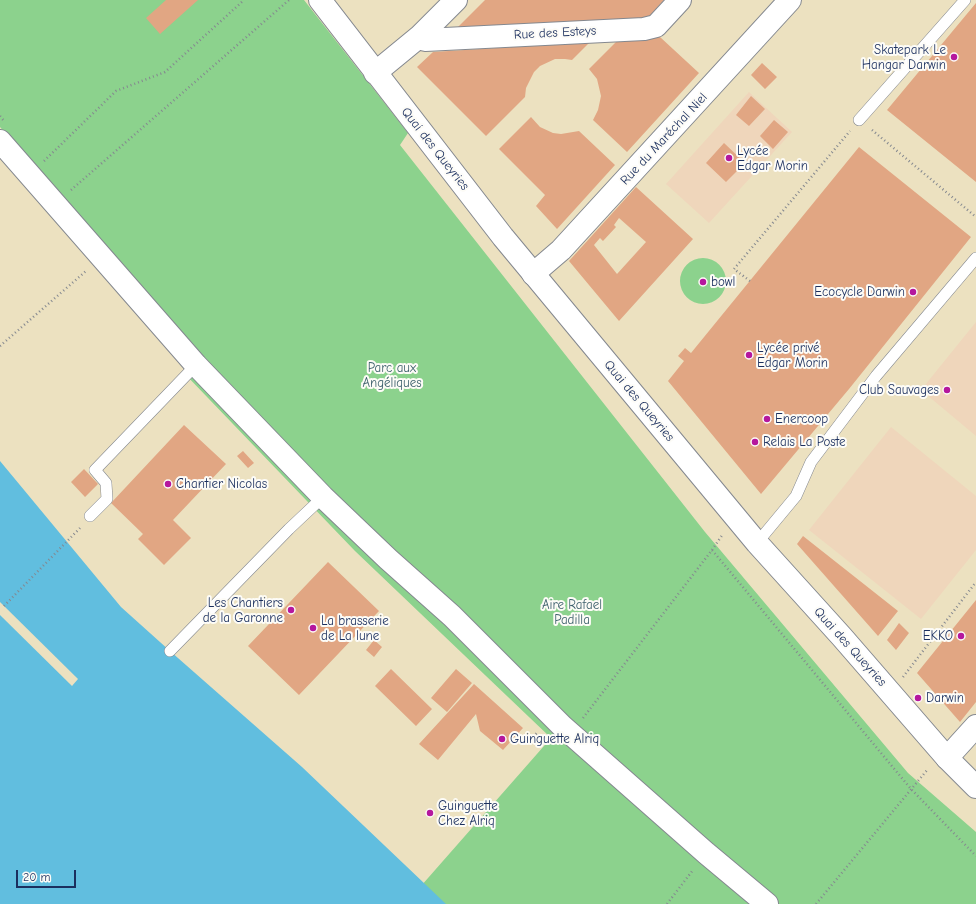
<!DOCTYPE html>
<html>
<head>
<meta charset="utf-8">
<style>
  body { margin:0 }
  #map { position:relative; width:976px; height:904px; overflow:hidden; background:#ece1c0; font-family:"Comic Neue",sans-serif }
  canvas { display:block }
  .scale { position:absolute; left:16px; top:870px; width:60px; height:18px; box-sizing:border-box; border:2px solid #1b2f5e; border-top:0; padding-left:5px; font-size:12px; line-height:14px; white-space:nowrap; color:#1b2f5e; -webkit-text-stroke:3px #fdfcf7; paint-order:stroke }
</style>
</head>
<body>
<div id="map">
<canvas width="976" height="904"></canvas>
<div class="scale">20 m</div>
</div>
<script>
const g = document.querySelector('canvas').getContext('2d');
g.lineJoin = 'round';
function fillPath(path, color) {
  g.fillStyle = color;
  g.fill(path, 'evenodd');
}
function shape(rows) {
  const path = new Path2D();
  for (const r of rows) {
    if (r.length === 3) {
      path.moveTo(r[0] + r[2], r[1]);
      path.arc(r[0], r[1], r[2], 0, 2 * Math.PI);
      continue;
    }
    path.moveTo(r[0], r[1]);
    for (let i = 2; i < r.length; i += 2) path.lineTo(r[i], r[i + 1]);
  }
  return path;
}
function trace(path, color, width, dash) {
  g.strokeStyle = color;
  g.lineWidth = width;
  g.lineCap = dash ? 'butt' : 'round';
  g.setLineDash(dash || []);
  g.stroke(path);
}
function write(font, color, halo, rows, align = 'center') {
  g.font = font + ' "Comic Neue",sans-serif';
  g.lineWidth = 4;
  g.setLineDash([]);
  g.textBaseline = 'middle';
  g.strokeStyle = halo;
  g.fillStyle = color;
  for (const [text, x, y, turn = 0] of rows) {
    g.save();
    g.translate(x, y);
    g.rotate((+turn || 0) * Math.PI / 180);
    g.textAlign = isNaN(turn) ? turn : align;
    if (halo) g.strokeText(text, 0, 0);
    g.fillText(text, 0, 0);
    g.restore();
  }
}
const built = shape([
  [749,92,792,132,709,223,666,184],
  [976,322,976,436,921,390],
  [891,427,976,496,976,550,921,619,809,530]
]);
const green = shape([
  [0,0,304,0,408,133,400,145,705,532,908,773,976,832,976,904,442,904,421,886,551,738,355,551,184,373,199,357,0,127],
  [703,281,23]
]);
const water = shape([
  [0,461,121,607,170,651,302,767,446,904,0,904]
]);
const pier = shape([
  [0,602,78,679,72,686,0,615]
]);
const building = shape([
  [166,0,198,0,160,34,146,18],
  [485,0,664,0,645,21,453,32],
  [976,3,976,182,887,110],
  [660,37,699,73,627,152,593,120,598,110,601,96,597,79,589,69,618,40],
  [590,42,572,60,565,59,555,59,540,66,534,72,526,88,525,97,486,136,417,67,433,52],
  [762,63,777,77,765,89,751,75],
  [751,96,765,109,749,126,736,115],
  [531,117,540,127,553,133,561,134,579,131,615,165,557,229,536,206,545,195,499,149],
  [774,120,788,132,773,149,760,136],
  [724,143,745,163,726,182,706,163],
  [859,147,971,237,849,389,761,494,668,381,684,361,678,356,685,348,691,353],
  [636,187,693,239,619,321,569,261],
  [619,218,646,242,617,274,594,245,600,238,603,241,616,227,614,225],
  [184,425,226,464,173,520,191,538,164,565,138,539,143,534,111,503],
  [243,451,254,463,248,468,237,456],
  [84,469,98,484,85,497,71,482],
  [803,536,898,611,878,636,797,544],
  [328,562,379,611,299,695,248,646],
  [976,600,976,702,960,722,917,673],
  [899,623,909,633,896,650,887,640],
  [374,640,382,647,374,657,366,650],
  [391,669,432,709,416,726,375,686],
  [456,669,472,683,447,712,431,698],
  [474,684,523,728,503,750,480,731,476,714,438,760,419,744]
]);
const path = shape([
  [0,116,4,121],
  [872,130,976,217],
  [44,161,116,91,165,72,244,0],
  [71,190,289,0],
  [750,281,734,269,850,131],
  [0,346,86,271],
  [712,550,723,534],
  [4,606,80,528],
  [903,677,976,582],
  [583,718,712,550,911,789,976,856],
  [533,737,538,732],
  [667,904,693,870],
  [816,904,928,769]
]);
const lane = shape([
  [859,120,965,0],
  [90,516,107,499,106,483,95,470,196,365],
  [757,543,796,496,811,462,876,376,976,258],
  [170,651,289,529,323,497]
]);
const street = shape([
  [420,36,425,40,644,29,656,26,680,0],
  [375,73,420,36,456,0],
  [0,141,196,365,323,497,388,559,452,616,562,726,706,853,767,904],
  [533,274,561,250,790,0],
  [947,758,976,726]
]);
const secondary = shape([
  [320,0,503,237,757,543,842,637,947,758,976,787]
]);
const markers = [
  [954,57,4,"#b5179e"],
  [729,158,4,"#b5179e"],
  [703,282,4,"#b5179e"],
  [913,292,4,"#b5179e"],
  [749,355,4,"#b5179e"],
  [947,390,4,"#b5179e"],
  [767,419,4,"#b5179e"],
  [755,442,4,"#b5179e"],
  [168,484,4,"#b5179e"],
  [291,610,4,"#b5179e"],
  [313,628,4,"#b5179e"],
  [961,636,4,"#b5179e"],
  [918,698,4,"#b5179e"],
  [502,739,4,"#b5179e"],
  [430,813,4,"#b5179e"]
];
const streetNames = [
  ["Rue des Esteys",555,33,-3],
  ["Rue du Maréchal Niel",664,139,-47],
  ["Quai des Queyries",435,149,52],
  ["Quai des Queyries",639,401,50],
  ["Quai des Queyries",850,647,48]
];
const poiNames = [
  ["Skatepark Le",946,50,"right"],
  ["Hangar Darwin",946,65,"right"],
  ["Lycée",737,151],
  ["Edgar Morin",737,166],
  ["bowl",711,282],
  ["Ecocycle Darwin",905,292,"right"],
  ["Lycée privé",757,348],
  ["Edgar Morin",757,363],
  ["Club Sauvages",939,390,"right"],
  ["Enercoop",775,419],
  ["Relais La Poste",763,442],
  ["Chantier Nicolas",176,484],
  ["Les Chantiers",283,603,"right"],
  ["de la Garonne",283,618,"right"],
  ["La brasserie",321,621],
  ["de La lune",321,636],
  ["EKKO",953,636,"right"],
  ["Darwin",926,698],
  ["Guinguette Alriq",510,739],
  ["Guinguette",438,806],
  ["Chez Alriq",438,821]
];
const parkNames = [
  ["Parc aux",392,368],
  ["Angéliques",392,383],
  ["Aire Rafael",572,605],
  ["Padilla",572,620]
];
fillPath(built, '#efd6bb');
fillPath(green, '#8cd28d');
fillPath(water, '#61bedf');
fillPath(pier, '#ece1c0');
fillPath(building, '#e1a683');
trace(lane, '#84888f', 12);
trace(street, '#84888f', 24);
trace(secondary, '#84888f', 24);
trace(path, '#84888f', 2.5, [1, 3]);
trace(lane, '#fff', 11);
trace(street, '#fff', 22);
trace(secondary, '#fff', 22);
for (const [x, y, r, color] of markers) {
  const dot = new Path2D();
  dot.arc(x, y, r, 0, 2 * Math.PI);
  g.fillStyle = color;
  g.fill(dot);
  trace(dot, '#fdfcf7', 1.5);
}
write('13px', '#1b2f5e', '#fdfcf7', streetNames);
write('13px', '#1b2f5e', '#fdfcf7', poiNames, 'left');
write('13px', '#3d606c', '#fdfcf7', parkNames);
</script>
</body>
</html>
